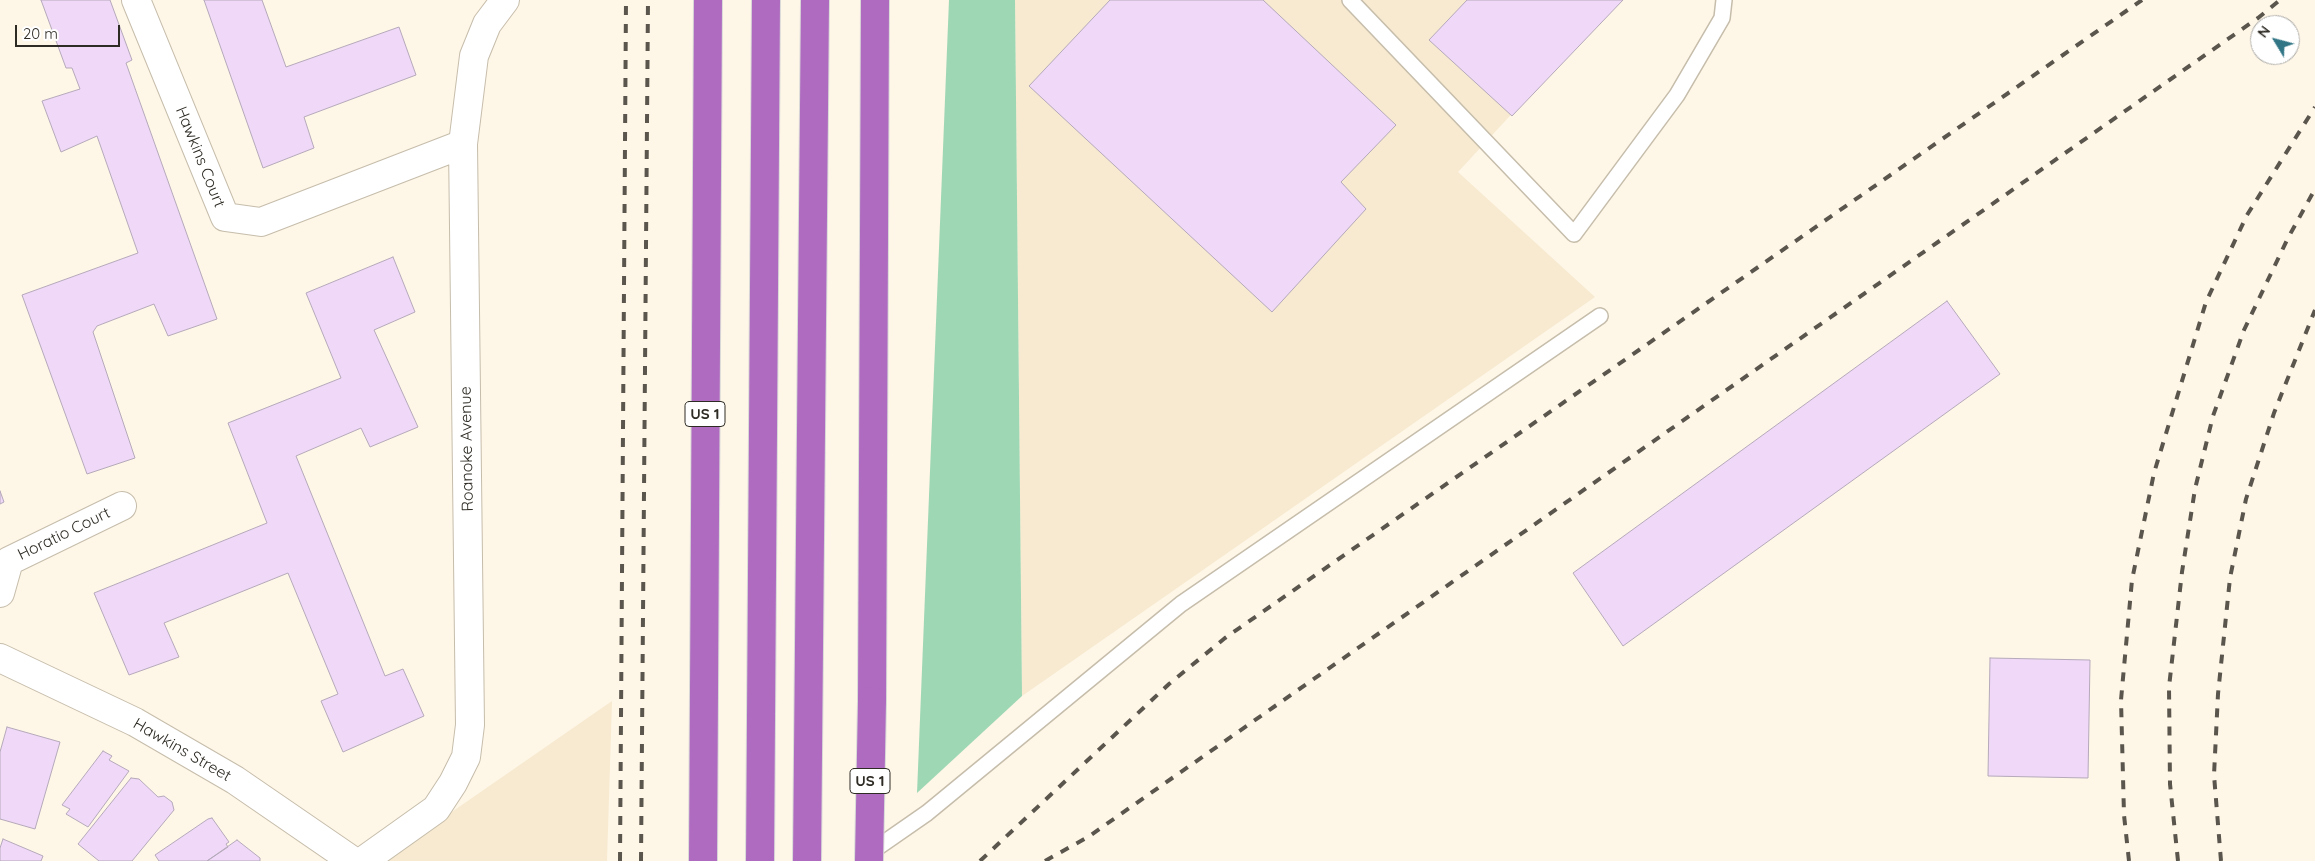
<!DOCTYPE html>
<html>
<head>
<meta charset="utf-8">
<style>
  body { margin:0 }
  #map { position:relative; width:2315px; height:861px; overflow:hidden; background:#fef6e7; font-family:Quicksand,sans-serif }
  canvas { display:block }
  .north { position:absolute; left:2250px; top:15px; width:50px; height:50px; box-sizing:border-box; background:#fff; border:1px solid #abaaa7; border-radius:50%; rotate:307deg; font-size:14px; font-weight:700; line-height:20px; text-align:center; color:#2e2b24 }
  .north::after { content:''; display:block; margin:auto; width:18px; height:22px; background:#327686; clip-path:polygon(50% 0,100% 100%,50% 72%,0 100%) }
  .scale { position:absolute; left:15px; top:25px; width:105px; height:22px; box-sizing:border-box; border:2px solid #2e2b24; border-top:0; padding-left:6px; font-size:15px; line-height:18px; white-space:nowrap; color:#2e2b24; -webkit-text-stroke:4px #fff; paint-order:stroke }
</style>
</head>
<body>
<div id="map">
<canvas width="2315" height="861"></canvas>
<div class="north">N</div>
<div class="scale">20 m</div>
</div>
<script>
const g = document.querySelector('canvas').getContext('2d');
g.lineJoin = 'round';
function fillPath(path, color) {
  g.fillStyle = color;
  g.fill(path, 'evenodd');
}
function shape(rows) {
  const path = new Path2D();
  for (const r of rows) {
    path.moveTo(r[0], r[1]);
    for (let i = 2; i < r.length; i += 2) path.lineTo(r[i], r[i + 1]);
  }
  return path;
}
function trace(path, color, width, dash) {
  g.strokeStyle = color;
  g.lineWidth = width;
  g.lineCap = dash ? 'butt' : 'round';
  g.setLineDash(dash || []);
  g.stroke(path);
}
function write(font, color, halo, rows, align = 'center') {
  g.font = font + ' Quicksand,sans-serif';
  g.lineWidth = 4.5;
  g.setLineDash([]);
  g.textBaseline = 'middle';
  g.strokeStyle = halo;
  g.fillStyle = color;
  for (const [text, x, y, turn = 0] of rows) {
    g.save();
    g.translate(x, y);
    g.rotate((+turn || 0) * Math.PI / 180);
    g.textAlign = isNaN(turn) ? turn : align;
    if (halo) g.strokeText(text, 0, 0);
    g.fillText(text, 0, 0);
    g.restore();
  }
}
const built = shape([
  [1015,0,1617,0,1458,172,1595,297,1022,696],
  [612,701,607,861,381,861]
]);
const green = shape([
  [949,0,1015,0,1022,696,917,793]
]);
const building = shape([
  [41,0,110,0,132,60,126,63,217,319,168,336,154,304,97,326,93,332,135,458,87,474,22,295,138,253,97,136,61,152,42,101,80,89,72,68,66,68,41,0],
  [204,0,262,0,286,67,399,27,416,75,304,117,314,148,263,168,204,0],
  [1110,0,1263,0,1396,125,1341,182,1366,209,1272,312,1029,86,1110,0],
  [1467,0,1623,0,1512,116,1429,40,1467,0],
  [393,257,415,312,374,330,418,427,370,447,361,428,296,456,385,676,403,669,424,716,343,752,321,701,338,694,288,573,164,623,179,657,129,675,94,593,267,523,228,423,341,378,306,293,393,257],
  [1947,301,2000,374,1623,646,1573,573,1947,301],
  [0,491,4,502,0,504,0,491],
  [1990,658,2090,660,2088,778,1988,776,1990,658],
  [7,727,60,742,35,829,0,819,0,752,7,727],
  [103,751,112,756,109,760,129,771,88,827,66,814,70,809,62,805,103,751],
  [131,778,139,779,158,797,164,796,172,802,174,810,132,861,99,861,78,844,131,778],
  [212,818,229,842,226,844,228,847,207,861,159,861,155,855,208,819,212,818],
  [3,839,43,856,41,861,0,861,0,848,3,839],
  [237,840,260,858,260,861,207,861,237,840]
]);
const service = shape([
  [1350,0,1574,234,1677,95,1722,18,1724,0],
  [868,854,927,813,1181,604,1600,316]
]);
const minor = shape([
  [136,0,225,217,261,222,463,144],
  [0,593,9,561,122,506],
  [0,658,135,722,235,780,353,861],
  [363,861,436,809,453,783,466,757,470,725,463,144,474,56,487,24,505,0]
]);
const motorway = shape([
  [872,701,875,0],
  [703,861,708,0],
  [760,861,766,0],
  [807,861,815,0]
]);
const rail = shape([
  [620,861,626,0],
  [641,861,648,0],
  [980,861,1169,684,1225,638,2142,0],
  [1045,861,1088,837,2258,18,2280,0],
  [2129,861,2124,815,2121,700,2132,580,2154,473,2206,302,2247,215,2315,107],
  [2178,861,2170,784,2169,687,2182,572,2195,489,2213,416,2244,330,2288,238,2315,189],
  [2221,861,2214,775,2218,694,2230,578,2246,499,2274,413,2315,310]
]);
const motorwayBridge = shape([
  [869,861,872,701]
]);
const shields = [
  [705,414,40],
  [870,781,40]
];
const shieldNames = [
  ["US 1",705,414],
  ["US 1",870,781]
];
const streetNames = [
  ["Hawkins Court",200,157,68],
  ["Roanoke Avenue",467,449,-91],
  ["Horatio Court",64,534,-26],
  ["Hawkins Street",182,750,30]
];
fillPath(built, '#f7ead0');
fillPath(green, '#9ed7b4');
fillPath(building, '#efd8f8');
trace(building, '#b5a9ba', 1);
trace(service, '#c6bdab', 18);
trace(minor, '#c6bdab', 30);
trace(motorway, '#d9d9d8', 30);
trace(service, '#fff', 15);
trace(minor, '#fff', 28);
trace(motorway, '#ae6bbf', 28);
trace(rail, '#5a564d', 4, [9, 9]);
trace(motorwayBridge, '#d9d9d8', 30, []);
trace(motorwayBridge, '#ae6bbf', 28);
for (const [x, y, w] of shields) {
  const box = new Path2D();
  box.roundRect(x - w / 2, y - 12.5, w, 25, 4);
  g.fillStyle = '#fff';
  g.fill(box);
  trace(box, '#2e2b24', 1);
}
write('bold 15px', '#2e2b24', null, shieldNames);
write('16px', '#2e2b24', '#fff', streetNames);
</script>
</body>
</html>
